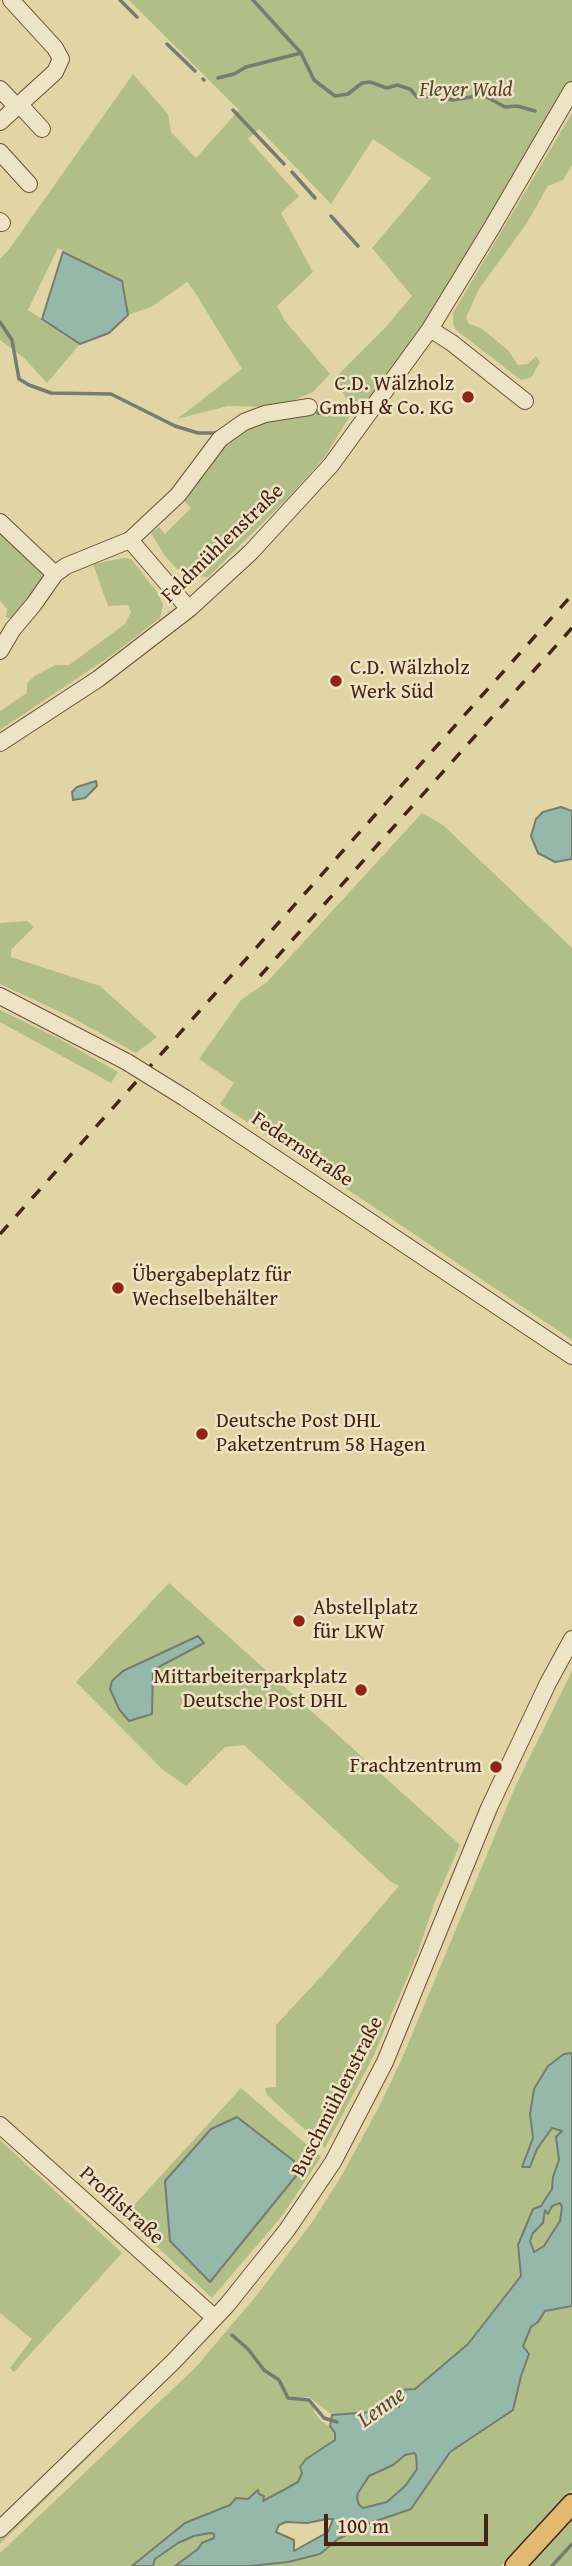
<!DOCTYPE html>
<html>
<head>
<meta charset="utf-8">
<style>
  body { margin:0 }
  #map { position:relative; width:572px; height:2566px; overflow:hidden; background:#e2d5a5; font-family:"Gentium Book Plus",serif }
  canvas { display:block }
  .scale { position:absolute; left:324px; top:2514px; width:164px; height:32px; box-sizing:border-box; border:4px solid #472314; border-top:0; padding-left:9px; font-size:21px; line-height:24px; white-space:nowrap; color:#472314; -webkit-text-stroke:5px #ece4c4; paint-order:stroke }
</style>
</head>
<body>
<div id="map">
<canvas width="572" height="2566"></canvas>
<div class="scale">100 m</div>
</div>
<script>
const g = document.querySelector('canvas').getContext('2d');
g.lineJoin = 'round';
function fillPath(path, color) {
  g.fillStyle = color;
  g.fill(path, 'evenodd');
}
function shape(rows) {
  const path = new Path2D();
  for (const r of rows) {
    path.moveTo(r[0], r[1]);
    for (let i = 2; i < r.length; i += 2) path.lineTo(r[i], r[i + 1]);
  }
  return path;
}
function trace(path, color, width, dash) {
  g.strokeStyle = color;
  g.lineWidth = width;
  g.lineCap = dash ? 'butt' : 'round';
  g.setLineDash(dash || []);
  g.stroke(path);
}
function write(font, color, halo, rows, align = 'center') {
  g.font = font + ' "Gentium Book Plus",serif';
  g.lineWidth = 5;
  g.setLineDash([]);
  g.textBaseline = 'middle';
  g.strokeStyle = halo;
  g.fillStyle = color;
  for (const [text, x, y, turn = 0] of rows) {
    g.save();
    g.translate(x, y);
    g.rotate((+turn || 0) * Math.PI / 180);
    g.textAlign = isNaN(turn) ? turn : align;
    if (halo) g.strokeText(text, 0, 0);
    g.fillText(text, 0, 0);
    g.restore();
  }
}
const green = shape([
  [129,0,572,0,572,90,366,419,353,411,324,458,287,499,208,577,195,576,177,569,165,556,151,533,159,527,165,534,191,508,178,495,244,422,309,407,353,411,335,378,385,328,412,296,372,248,431,178,373,139,331,204,259,129,248,139,299,196,281,213,313,272,277,306,285,321,330,374,313,392,294,400,266,407,228,406,177,419,242,369,194,291,187,282,151,307,128,315,122,280,58,248,28,310,80,344,47,383,24,358,0,340,0,259,10,248,133,74,168,114,171,132,196,158,239,110],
  [572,113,572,165,563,180,548,186,527,223,479,289,466,318,469,324,481,328,508,350,518,365,528,364,536,356,540,362,531,378,521,380,456,330,453,323,453,313],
  [0,530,44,574,44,580,12,619,6,617,7,609,0,601],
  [124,558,131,559,158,593,163,605,160,618,112,655,0,730,0,711,27,693,27,683,35,676,55,665,69,665,125,624,131,612,128,605,108,606,93,564],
  [422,813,443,825,572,948,572,1340,220,1104,234,1083,199,1059,241,1000,267,982],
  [27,921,34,927,11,950,11,957,100,986,157,1037,136,1053,73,1018,0,984,0,923],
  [0,1010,58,1038,118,1072,111,1083,0,1022],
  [169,1583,460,1845,434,1904,417,1955,373,2057,325,2148,267,2095,265,2088,276,2087,276,2025,328,1969,399,1886,391,1882,244,1745,225,1747,186,1786,163,1770,76,1682],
  [572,1671,572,2053,564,2054,530,2114,533,2138,530,2167,537,2149,552,2128,562,2130,556,2137,559,2160,553,2177,552,2189,540,2206,533,2209,518,2245,521,2276,468,2344,415,2389,399,2390,393,2397,400,2402,399,2407,386,2406,373,2412,332,2415,309,2397,294,2398,287,2395,279,2378,275,2376,287,2399,308,2401,313,2406,314,2412,321,2421,334,2429,335,2440,306,2459,299,2482,282,2489,270,2498,263,2501,258,2490,249,2499,236,2498,230,2505,185,2523,132,2566,0,2566,0,2553,196,2367,257,2295,313,2221,342,2175,380,2105,403,2056,516,1785],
  [241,2088,321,2157,282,2216,212,2298,124,2216],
  [0,2140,122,2253,14,2372,10,2368,32,2339,0,2313],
  [560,2203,562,2207,561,2221,544,2247,534,2252,530,2240,533,2233,538,2229,545,2210,547,2208,548,2212,552,2206],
  [563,2306,572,2306,572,2490,501,2566,250,2566,320,2554,338,2539,370,2523,411,2509,450,2452,513,2410,521,2376,529,2354,523,2346,524,2339,531,2327,538,2322,545,2311],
  [90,2453,91,2455,0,2544,0,2538],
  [414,2453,416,2454,417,2469,406,2485,387,2501,363,2508,359,2505,357,2498,358,2493,369,2476,393,2465,405,2455],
  [572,2515,572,2566,525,2566],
  [210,2533,214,2534,214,2538,175,2566,153,2566,155,2559,178,2543,194,2536]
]);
const water = shape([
  [63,252,122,281,128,315,109,333,80,344,42,319,63,252],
  [96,781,97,786,85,798,73,800,72,792,77,787,96,781],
  [561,807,572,811,572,859,555,862,538,853,531,836,536,819,543,812,561,807],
  [198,1636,204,1643,153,1670,152,1714,129,1721,119,1709,110,1689,112,1681,123,1671,198,1636],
  [572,2053,572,2306,545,2311,538,2322,531,2327,523,2346,529,2354,521,2376,513,2410,450,2452,411,2509,370,2523,338,2539,320,2554,288,2562,250,2566,175,2566,198,2549,202,2543,214,2538,214,2534,210,2533,194,2536,178,2543,155,2559,153,2566,132,2566,185,2523,230,2505,236,2498,248,2499,258,2490,259,2494,264,2496,263,2501,298,2482,302,2473,300,2467,306,2459,335,2440,335,2433,330,2426,332,2415,373,2412,386,2406,399,2407,400,2402,392,2397,399,2390,415,2389,468,2344,521,2276,518,2245,533,2209,541,2206,552,2189,553,2177,559,2160,556,2137,562,2131,552,2128,537,2149,530,2167,522,2167,533,2138,530,2114,534,2089,548,2066,564,2054,572,2053],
  [560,2203,562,2207,560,2221,544,2246,534,2252,530,2241,533,2233,543,2223,545,2210,548,2214,552,2206,560,2203],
  [414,2453,416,2455,417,2469,406,2485,387,2502,363,2508,359,2505,357,2498,358,2493,369,2476,393,2465,405,2455,414,2453],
  [327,2519,333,2519,328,2532,294,2551,294,2540,276,2532,279,2525,286,2522,307,2523,327,2519],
  [237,2117,294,2161,296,2176,210,2282,170,2241,165,2181,211,2129,237,2117]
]);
const stream = shape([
  [120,0,137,17],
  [253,0,301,53,314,80,335,96,348,94,362,83,370,82,387,88,397,85,410,89,417,97,434,96,453,100,483,95,505,107,517,106,535,111],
  [167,44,195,71],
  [218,78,234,74,246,67,301,53],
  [203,79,204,80],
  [233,110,284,164],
  [292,172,315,198],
  [331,216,358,246],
  [0,322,12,340,19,379,29,385,51,393,111,394,175,426,198,433,217,433],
  [318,413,341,414],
  [232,2335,248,2349,264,2370,279,2380,288,2398,309,2400,324,2418,337,2422],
  [552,2566,572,2544]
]);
const minor = shape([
  [0,89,16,106],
  [19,104,42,129],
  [0,122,55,72,61,59,55,48,11,0],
  [0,152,29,184],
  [0,221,2,223],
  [430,329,452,343,525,401],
  [0,522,55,574],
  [130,540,189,609],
  [0,651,13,629,34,604,55,574,66,566,130,540,178,495,220,439,244,422,265,414,309,407],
  [0,743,98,679,189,609,251,552,331,465,430,329,491,229,572,90],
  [0,996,127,1062],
  [185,1098,572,1356],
  [0,2125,215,2318],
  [0,2529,173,2362,227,2305,287,2230,333,2162,385,2062,489,1808,548,1683,572,1639]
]);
const major = shape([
  [515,2566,572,2504]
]);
const rail = shape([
  [260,976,572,628],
  [0,1234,572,595]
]);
const minorBridge = shape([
  [127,1062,185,1098]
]);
const markers = [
  [468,397,7,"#8f2418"],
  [336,681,7,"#8f2418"],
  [118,1288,7,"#8f2418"],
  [202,1434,7,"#8f2418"],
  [299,1621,7,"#8f2418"],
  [361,1690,7,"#8f2418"],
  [496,1767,7,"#8f2418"]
];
const parkNames = [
  ["Fleyer Wald",466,91]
];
const poiNames = [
  ["C.D. Wälzholz",454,385,"right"],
  ["GmbH & Co. KG",454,409,"right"],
  ["C.D. Wälzholz",350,669],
  ["Werk Süd",350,693],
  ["Übergabeplatz für",132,1276],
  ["Wechselbehälter",132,1300],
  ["Deutsche Post DHL",216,1422],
  ["Paketzentrum 58 Hagen",216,1446],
  ["Abstellplatz",313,1609],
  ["für LKW",313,1633],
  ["Mittarbeiterparkplatz",347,1678,"right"],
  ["Deutsche Post DHL",347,1702,"right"],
  ["Frachtzentrum",482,1767,"right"]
];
const streetNames = [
  ["Feldmühlenstraße",223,544,-44],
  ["Federnstraße",302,1150,34],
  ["Buschmühlenstraße",338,2097,-63],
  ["Profilstraße",121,2206,42]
];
const waterNames = [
  ["Lenne",382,2408,-36]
];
fillPath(green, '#b1be88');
fillPath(water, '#95b8ab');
trace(water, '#767c6f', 2);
trace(stream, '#767c6f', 3.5);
trace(minor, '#6e5038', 18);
trace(major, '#472314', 22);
trace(minor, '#ece4c4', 16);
trace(major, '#e1ba72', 19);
trace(rail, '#472314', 3.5, [12, 12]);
trace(minorBridge, '#6e5038', 18, []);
trace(minorBridge, '#ece4c4', 16);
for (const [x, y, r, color] of markers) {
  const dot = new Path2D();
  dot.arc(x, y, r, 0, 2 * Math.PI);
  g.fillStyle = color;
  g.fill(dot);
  trace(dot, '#ece4c4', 2.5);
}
write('italic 21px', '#5c422b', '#ece4c4', parkNames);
write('21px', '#472314', '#ece4c4', poiNames, 'left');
write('21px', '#472314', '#ece4c4', streetNames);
write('italic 23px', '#5a483a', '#ece4c4', waterNames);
</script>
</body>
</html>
